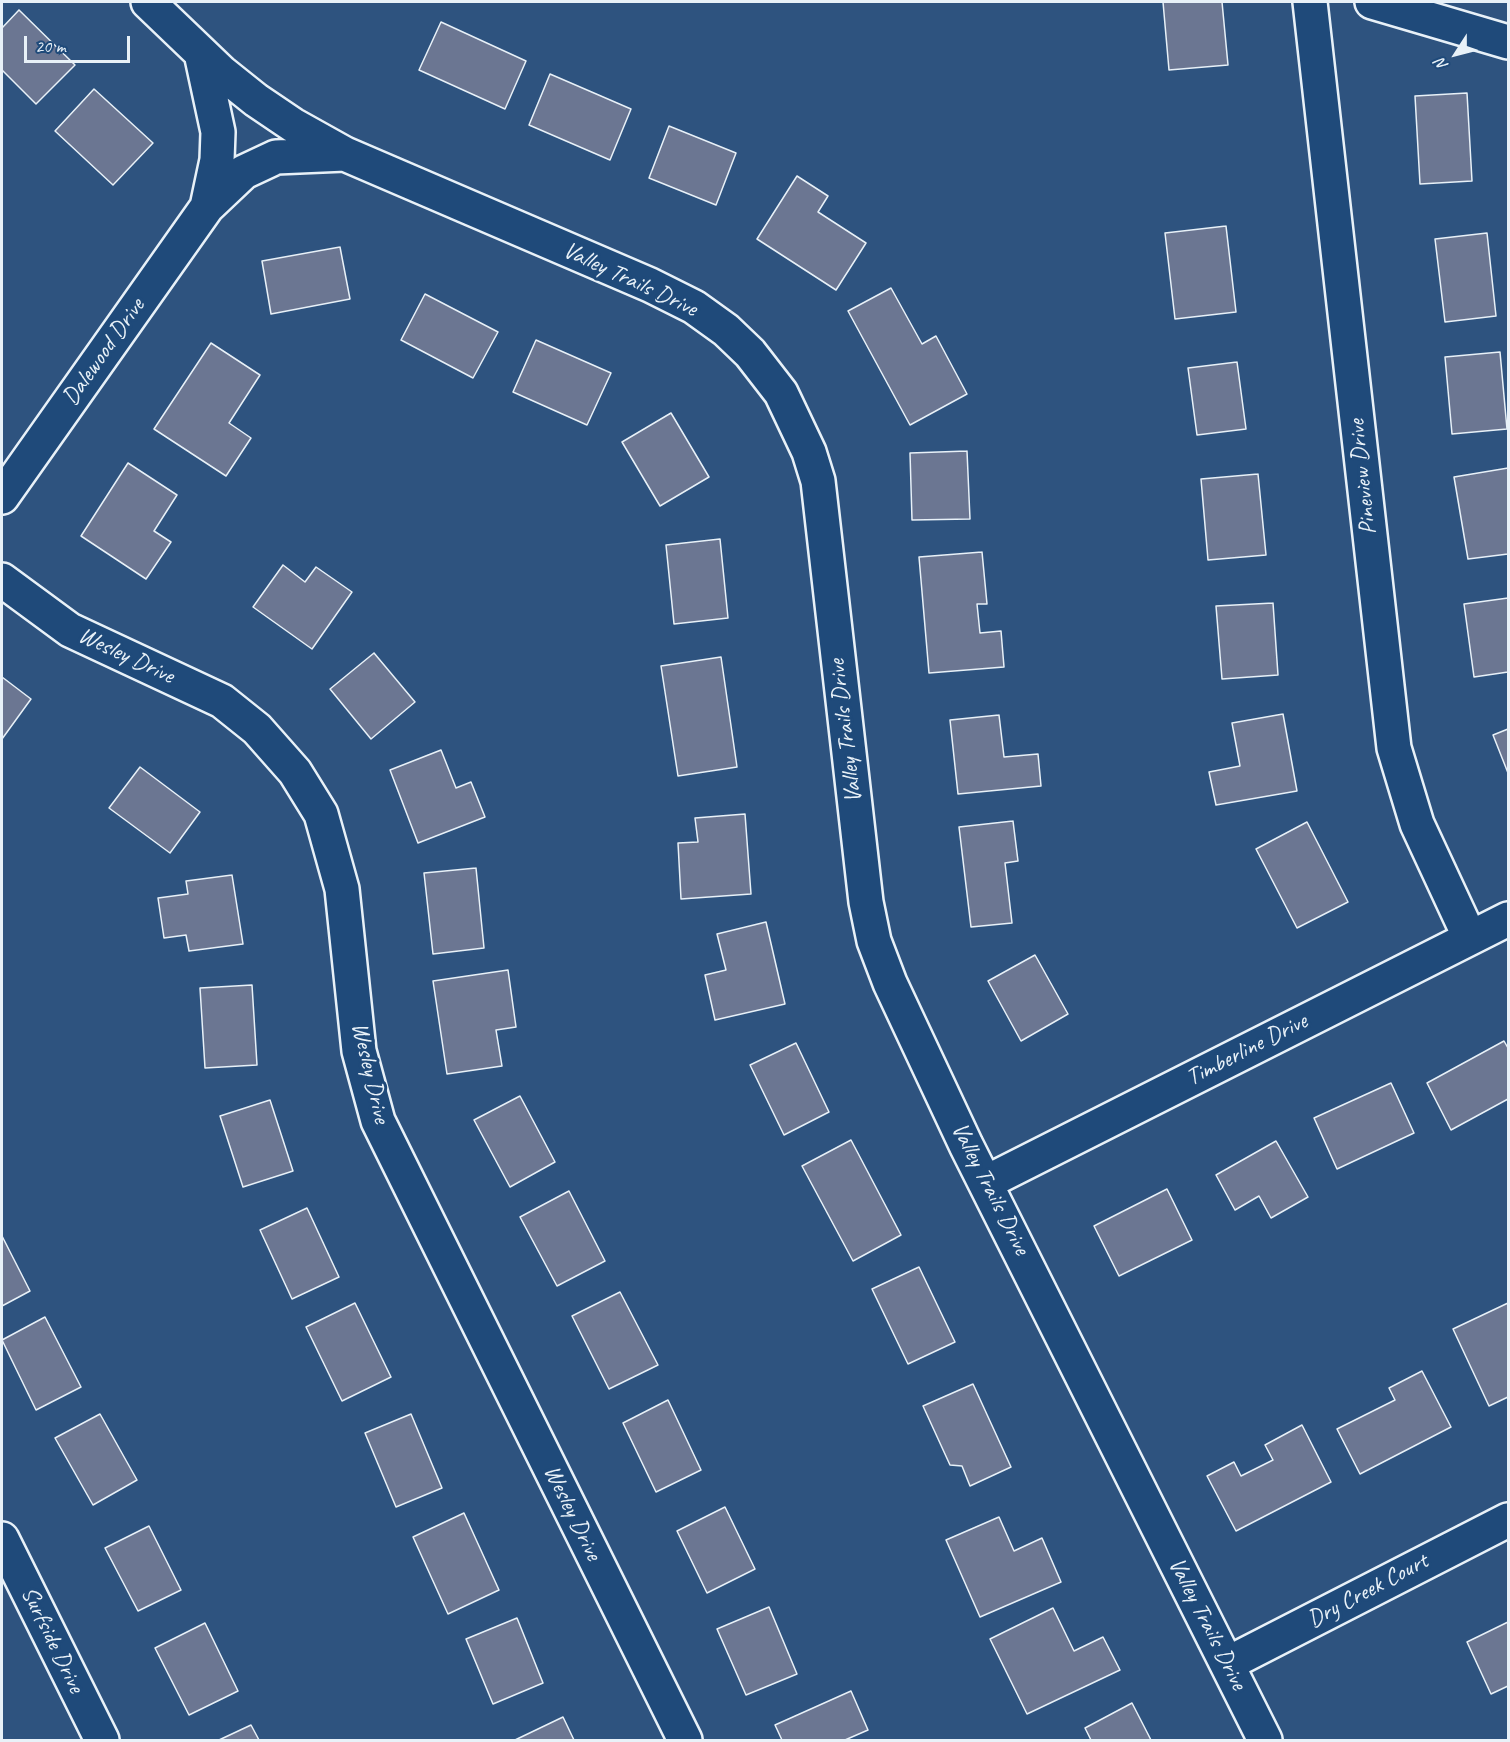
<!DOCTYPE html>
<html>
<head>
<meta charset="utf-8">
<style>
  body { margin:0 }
  #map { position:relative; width:1510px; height:1742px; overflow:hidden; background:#2e537f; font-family:Caveat,sans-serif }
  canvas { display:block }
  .frame { position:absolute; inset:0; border:3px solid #e8f1f8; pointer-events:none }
  .north { position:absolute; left:1426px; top:24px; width:60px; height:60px; -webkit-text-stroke:4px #1f4a7a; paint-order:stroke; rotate:234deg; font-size:16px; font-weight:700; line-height:24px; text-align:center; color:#e8f1f8 }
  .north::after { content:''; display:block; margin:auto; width:21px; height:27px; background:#e8f1f8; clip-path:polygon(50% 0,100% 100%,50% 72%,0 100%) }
  .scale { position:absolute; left:24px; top:36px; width:106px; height:27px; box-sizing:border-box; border:3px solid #e8f1f8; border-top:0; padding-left:8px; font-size:18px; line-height:21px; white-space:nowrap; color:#e8f1f8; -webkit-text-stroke:4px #1f4a7a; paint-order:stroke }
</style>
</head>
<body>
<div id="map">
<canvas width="1510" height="1742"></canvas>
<div class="frame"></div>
<div class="north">N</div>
<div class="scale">20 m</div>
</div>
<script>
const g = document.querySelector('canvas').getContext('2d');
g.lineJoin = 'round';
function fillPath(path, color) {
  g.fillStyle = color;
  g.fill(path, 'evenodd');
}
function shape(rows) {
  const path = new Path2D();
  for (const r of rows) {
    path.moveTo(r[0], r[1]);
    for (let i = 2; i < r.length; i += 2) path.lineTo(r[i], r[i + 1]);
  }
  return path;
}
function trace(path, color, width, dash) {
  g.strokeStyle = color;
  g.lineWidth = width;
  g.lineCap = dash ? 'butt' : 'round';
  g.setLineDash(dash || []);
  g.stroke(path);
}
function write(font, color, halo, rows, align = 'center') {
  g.font = font + ' Caveat,sans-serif';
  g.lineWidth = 6;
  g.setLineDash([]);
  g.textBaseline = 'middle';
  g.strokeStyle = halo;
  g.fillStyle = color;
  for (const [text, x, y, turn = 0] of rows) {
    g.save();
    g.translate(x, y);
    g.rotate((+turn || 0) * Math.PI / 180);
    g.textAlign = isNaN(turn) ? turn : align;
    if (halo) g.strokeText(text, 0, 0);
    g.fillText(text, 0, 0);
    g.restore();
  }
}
const building = shape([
  [1163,2,1222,2,1228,65,1169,70,1163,2],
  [19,10,75,65,36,104,2,70,2,28,19,10],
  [441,22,526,61,505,109,419,70,441,22],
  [550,74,631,109,610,160,529,125,550,74],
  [94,89,153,143,113,185,55,131,94,89],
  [1467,93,1472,181,1420,184,1415,96,1467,93],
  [669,126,736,153,716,205,649,178,669,126],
  [797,176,828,196,818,212,866,243,836,290,757,239,797,176],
  [1226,226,1236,312,1175,319,1165,233,1226,226],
  [1487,233,1496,316,1445,322,1435,239,1487,233],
  [340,247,350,299,271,314,262,261,340,247],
  [891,288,922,344,936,336,967,394,910,425,848,311,891,288],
  [425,294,498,332,473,378,401,340,425,294],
  [536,340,611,373,587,425,513,392,536,340],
  [211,343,260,375,229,423,251,438,226,476,154,429,211,343],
  [1500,352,1507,429,1452,434,1445,357,1500,352],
  [1237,362,1246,429,1197,435,1188,368,1237,362],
  [671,413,709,477,660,506,622,442,671,413],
  [967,451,970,519,912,520,910,453,967,451],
  [128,463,177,495,154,531,171,542,146,579,81,536,128,463],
  [1508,468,1508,554,1468,559,1454,477,1508,468],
  [1258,474,1266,555,1208,560,1201,479,1258,474],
  [720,539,728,618,674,624,666,545,720,539],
  [982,552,987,604,977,604,980,633,1001,631,1004,667,929,673,919,557,982,552],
  [283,565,305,582,316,567,352,592,312,649,253,607,283,565],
  [1508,598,1508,672,1474,677,1464,604,1508,598],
  [1273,603,1278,675,1222,679,1216,606,1273,603],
  [374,653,415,702,371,739,330,689,374,653],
  [721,657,737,767,678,776,661,666,721,657],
  [2,677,31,699,2,739,2,677],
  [1283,714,1297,791,1216,805,1209,772,1240,766,1232,723,1283,714],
  [999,715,1004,757,1038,754,1041,786,958,794,950,720,999,715],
  [1508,729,1508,773,1493,735,1508,729],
  [441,750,456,788,471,782,485,817,418,843,390,770,441,750],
  [140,767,200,812,170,853,109,808,140,767],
  [745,814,751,894,681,899,678,843,698,842,695,818,745,814],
  [1013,821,1018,861,1005,863,1012,923,971,927,959,827,1013,821],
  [1307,822,1348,902,1297,928,1256,849,1307,822],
  [476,868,484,948,433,954,424,873,476,868],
  [232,875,243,944,189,951,186,935,164,938,158,898,188,894,186,881,232,875],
  [766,922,785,1004,715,1020,705,975,726,970,717,934,766,922],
  [1035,955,1068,1014,1021,1041,988,981,1035,955],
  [508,970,516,1027,496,1030,502,1066,447,1074,433,981,508,970],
  [252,985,257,1065,205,1068,200,988,252,985],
  [1504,1041,1508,1048,1508,1099,1451,1130,1427,1083,1504,1041],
  [796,1043,829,1112,784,1135,750,1065,796,1043],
  [1391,1083,1414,1133,1337,1169,1314,1118,1391,1083],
  [520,1096,555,1162,510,1187,474,1120,520,1096],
  [270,1100,293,1171,243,1187,220,1116,270,1100],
  [851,1140,901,1235,853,1261,802,1166,851,1140],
  [1276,1141,1308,1197,1271,1218,1259,1196,1235,1210,1216,1175,1276,1141],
  [1167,1189,1192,1240,1119,1276,1094,1226,1167,1189],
  [569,1191,605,1261,557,1286,520,1217,569,1191],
  [307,1208,339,1277,292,1299,260,1230,307,1208],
  [2,1236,30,1291,2,1306,2,1236],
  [919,1267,955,1342,908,1364,872,1289,919,1267],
  [620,1292,658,1365,609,1389,572,1316,620,1292],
  [355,1303,391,1377,342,1401,306,1327,355,1303],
  [1508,1303,1508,1397,1489,1406,1453,1329,1508,1303],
  [45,1317,81,1387,36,1410,2,1340,45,1317],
  [1422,1371,1451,1427,1360,1474,1337,1429,1395,1400,1389,1388,1422,1371],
  [973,1384,1011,1467,970,1486,962,1466,950,1465,923,1406,973,1384],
  [668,1400,701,1470,656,1492,623,1423,668,1400],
  [100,1414,137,1480,93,1505,55,1438,100,1414],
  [411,1414,442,1488,396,1507,365,1433,411,1414],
  [1302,1425,1331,1482,1236,1531,1207,1476,1234,1462,1241,1476,1273,1460,1265,1445,1302,1425],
  [725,1507,755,1569,707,1593,677,1531,725,1507],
  [464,1513,499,1590,448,1614,413,1537,464,1513],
  [999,1517,1014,1551,1042,1538,1061,1582,980,1617,946,1540,999,1517],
  [149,1526,181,1590,138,1611,105,1548,149,1526],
  [769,1607,797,1674,746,1695,717,1629,769,1607],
  [1053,1608,1074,1651,1103,1637,1120,1670,1027,1714,990,1639,1053,1608],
  [517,1618,543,1683,493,1704,466,1639,517,1618],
  [1508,1622,1508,1686,1491,1694,1467,1642,1508,1622],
  [205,1623,238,1691,189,1715,155,1648,205,1623],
  [851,1691,868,1730,845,1740,782,1740,775,1725,851,1691],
  [1132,1703,1151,1740,1091,1740,1085,1728,1132,1703],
  [563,1717,574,1740,515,1740,563,1717],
  [251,1725,259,1740,219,1740,251,1725]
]);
const minor = shape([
  [148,2,221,72,256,100,293,125,345,154,650,285,694,307,726,330,750,353,781,393,809,452,818,481,866,902,874,941,890,983,966,1145,1265,1740],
  [1310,2,1394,748,1417,824,1470,938],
  [1372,2,1508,42],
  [201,53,218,132,217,160,207,207],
  [2,497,207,207,244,172,276,157,345,154],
  [2,580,70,630,222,701,257,729,295,772,321,814,342,889,359,1051,378,1121,685,1740],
  [987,1182,1508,919],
  [2,1539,102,1740],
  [1227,1664,1508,1520]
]);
const streetNames = [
  ["Valley Trails Drive",630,280,25],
  ["Dalewood Drive",104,352,-55],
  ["Pineview Drive",1363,477,-96],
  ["Wesley Drive",126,656,25],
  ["Valley Trails Drive",846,731,-97],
  ["Timberline Drive",1247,1050,-27],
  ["Wesley Drive",370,1073,77],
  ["Valley Trails Drive",990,1189,63],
  ["Wesley Drive",572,1513,64],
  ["Dry Creek Court",1368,1591,-28],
  ["Valley Trails Drive",1207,1624,63],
  ["Surfside Drive",52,1640,64]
];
fillPath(building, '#6b7692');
trace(building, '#e8f1f8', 1.5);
trace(minor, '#e8f1f8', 38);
trace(minor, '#1f4a7a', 33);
write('24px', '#e8f1f8', '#1f4a7a', streetNames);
</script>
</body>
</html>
